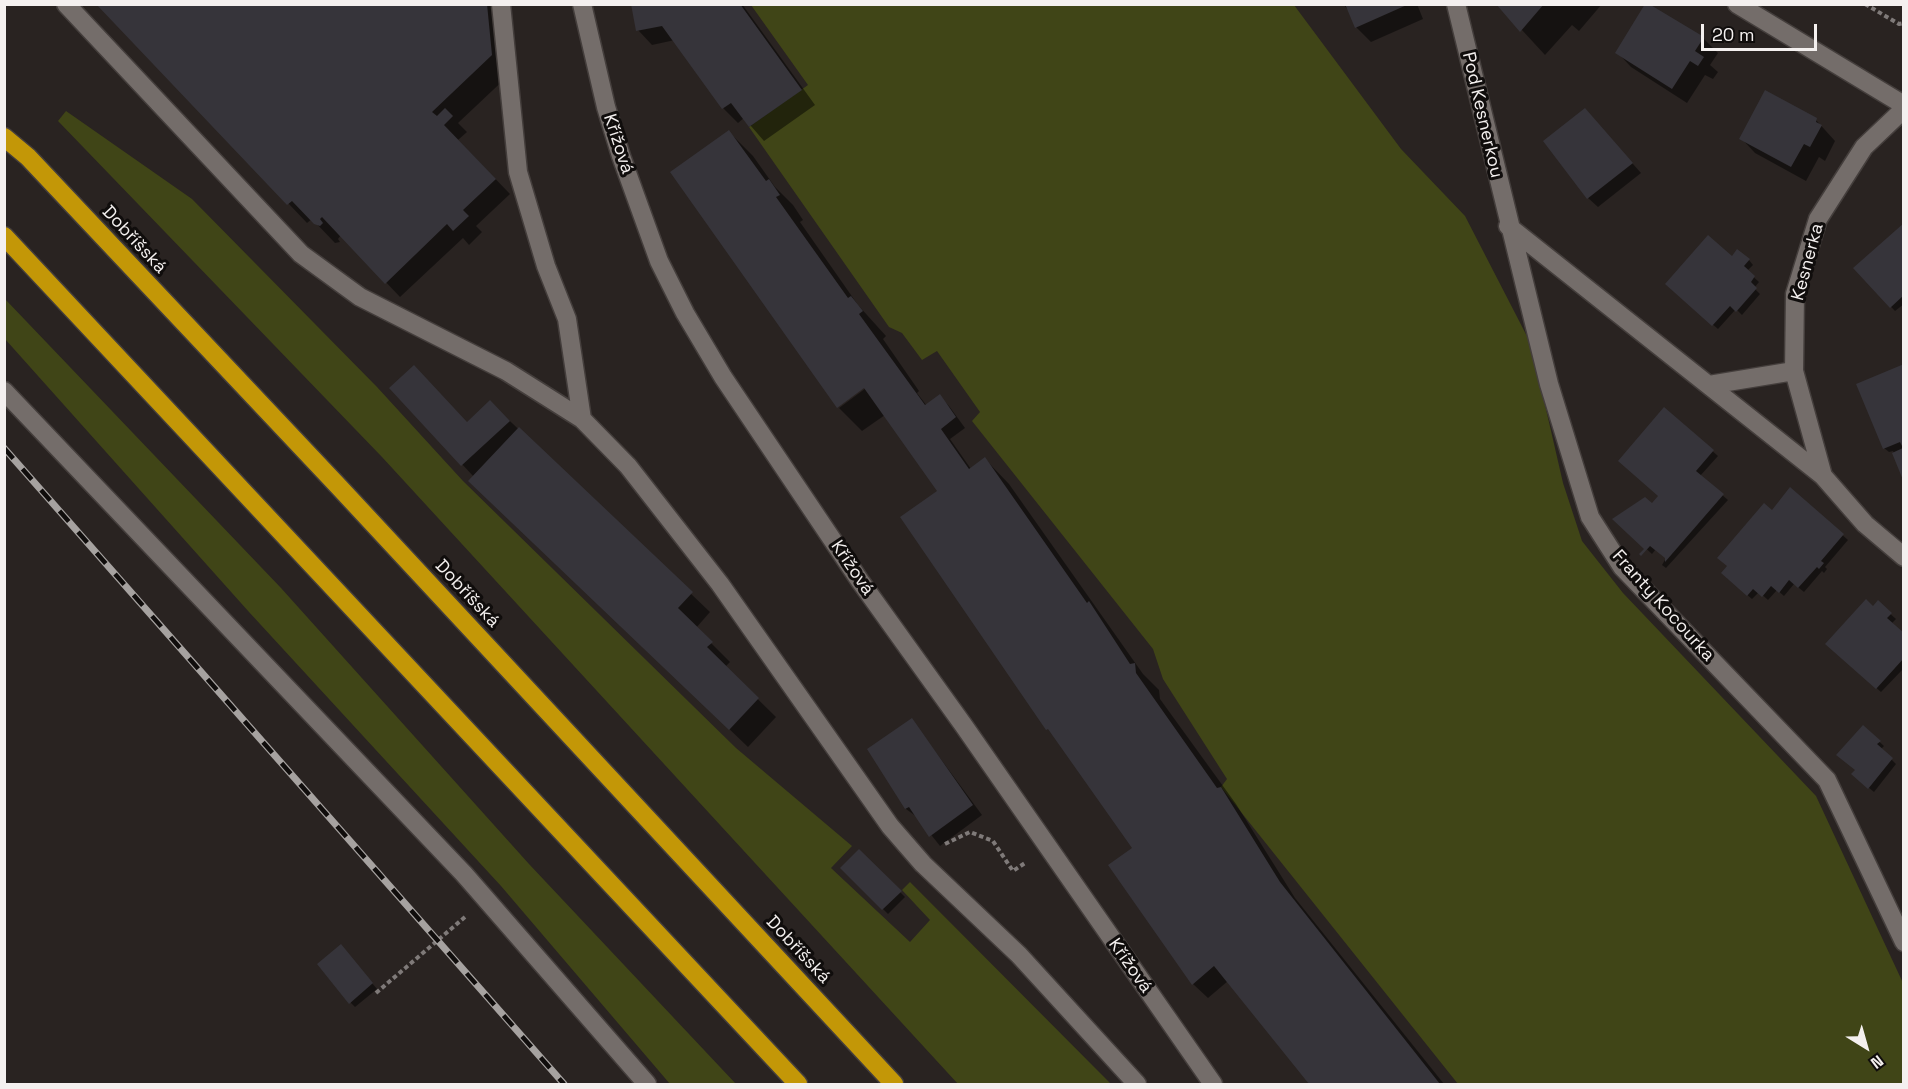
<!DOCTYPE html>
<html>
<head>
<meta charset="utf-8">
<style>
  body { margin:0 }
  #map { position:relative; width:1908px; height:1089px; overflow:hidden; background:#292321; font-family:"Space Grotesk",sans-serif }
  canvas { display:block }
  .frame { position:absolute; inset:0; border:6px solid #f4f0ef; pointer-events:none }
  .north { position:absolute; left:1836px; top:1017px; width:60px; height:60px; -webkit-text-stroke:4px #100d0c; paint-order:stroke; rotate:143deg; font-size:16px; font-weight:700; line-height:24px; text-align:center; color:#f4f0ef }
  .north::after { content:''; display:block; margin:auto; width:21px; height:27px; background:#f4f0ef; clip-path:polygon(50% 0,100% 100%,50% 72%,0 100%) }
  .scale { position:absolute; left:1701px; top:24px; width:116px; height:27px; box-sizing:border-box; border:3px solid #f4f0ef; border-top:0; padding-left:8px; font-size:18px; line-height:21px; white-space:nowrap; color:#f4f0ef; -webkit-text-stroke:4px #100d0c; paint-order:stroke }
</style>
</head>
<body>
<div id="map">
<canvas width="1908" height="1089"></canvas>
<div class="frame"></div>
<div class="north">N</div>
<div class="scale">20 m</div>
</div>
<script>
const g = document.querySelector('canvas').getContext('2d');
g.lineJoin = 'round';
function fillPath(path, color) {
  g.fillStyle = color;
  g.fill(path, 'evenodd');
}
function shape(rows) {
  const path = new Path2D();
  for (const r of rows) {
    path.moveTo(r[0], r[1]);
    for (let i = 2; i < r.length; i += 2) path.lineTo(r[i], r[i + 1]);
  }
  return path;
}
function trace(path, color, width, dash) {
  g.strokeStyle = color;
  g.lineWidth = width;
  g.lineCap = dash ? 'butt' : 'round';
  g.setLineDash(dash || []);
  g.stroke(path);
}
function write(font, color, halo, rows, align = 'center') {
  g.font = font + ' "Space Grotesk",sans-serif';
  g.lineWidth = 6;
  g.setLineDash([]);
  g.textBaseline = 'middle';
  g.strokeStyle = halo;
  g.fillStyle = color;
  for (const [text, x, y, turn = 0] of rows) {
    g.save();
    g.translate(x, y);
    g.rotate((+turn || 0) * Math.PI / 180);
    g.textAlign = isNaN(turn) ? turn : align;
    if (halo) g.strokeText(text, 0, 0);
    g.fillText(text, 0, 0);
    g.restore();
  }
}
const green = shape([
  [751,5,1294,5,1401,149,1465,216,1531,344,1563,483,1582,541,1623,593,1816,796,1903,983,1903,1084,1458,1084,1221,787,1227,779,1163,679,1153,649,972,421,980,412,937,351,922,360,902,333,889,327,749,127,808,85],
  [66,111,192,199,377,387,463,481,736,748,852,846,831,868,910,942,930,920,902,890,910,882,1111,1084,958,1084,382,457,58,121],
  [5,299,281,588,529,864,736,1084,670,1084,501,886,249,612,5,339]
]);
const shadow = shape([
  [99,4,504,4,510,74,458,123,467,132,458,140,510,194,476,226,482,232,469,245,463,238,400,297,341,235,338,239,340,242,335,243,312,219,307,223],
  [633,4,742,4,815,105,764,141,744,118,738,123,724,109,675,40,652,45,638,30],
  [1343,4,1417,4,1423,19,1371,42,1356,27,1349,11],
  [1498,4,1602,4,1579,31,1572,25,1545,55],
  [1647,4,1703,38,1718,53,1710,65,1718,72,1713,79,1705,75,1687,103,1631,67,1617,52],
  [1594,120,1641,173,1598,207,1588,198],
  [1816,120,1835,141,1825,161,1819,157,1806,181,1755,153,1741,138],
  [729,132,753,156,775,187,793,205,803,220,800,222,858,305,886,336,883,339,919,391,917,393,927,406,939,396,949,406,965,428,950,439,971,469,985,459,1009,484,1143,674,1159,690,1160,699,1236,804,1295,898,1444,1084,1311,1084,1228,981,1208,998,1193,984,1110,866,1135,849,951,483,885,415,862,431,839,408,866,388],
  [1904,224,1904,304,1895,311,1855,269],
  [1732,258,1749,260,1753,265,1747,271,1759,282,1754,288,1760,294,1742,315,1736,309,1718,329,1671,289],
  [1904,366,1904,476,1893,451,1889,452,1884,448],
  [391,388,468,424,490,402,710,612,696,628,730,662,725,667,776,717,748,747,489,499,474,477],
  [1665,409,1718,456,1700,476,1728,500,1666,568,1662,565,1666,558,1656,549,1652,554,1614,519,1652,505,1659,496],
  [1791,490,1848,540,1825,567,1827,569,1824,573,1822,571,1804,592,1794,584,1784,596,1777,590,1768,600,1759,592,1752,599,1727,578,1772,512],
  [1878,603,1896,619,1891,624,1904,635,1904,668,1881,692,1832,649],
  [912,720,982,815,940,846,917,817,906,809,869,749],
  [1863,727,1884,746,1881,749,1896,764,1874,792,1857,778],
  [859,851,905,897,888,914,842,868],
  [345,951,377,989,355,1007,351,1003]
]);
const building = shape([
  [96,4,487,4,492,55,432,112,437,116,445,108,453,116,444,125,496,179,463,210,469,216,453,231,447,224,385,284,322,217,320,219,323,223,320,226,314,224,292,201,287,205],
  [631,4,740,4,802,90,749,127,731,103,722,109,662,26,636,31],
  [1345,4,1409,4,1355,28],
  [1496,4,1544,4,1520,32],
  [1645,4,1649,4,1704,37,1695,51,1704,57,1698,66,1690,61,1672,89,1615,53],
  [1765,90,1817,118,1816,122,1822,125,1810,147,1804,144,1791,167,1739,139],
  [1585,108,1633,163,1587,199,1543,141],
  [729,130,766,181,769,179,780,195,776,197,848,298,851,296,863,311,859,314,925,405,940,394,956,417,941,429,969,469,985,457,1087,603,1089,601,1130,664,1135,663,1136,673,1217,788,1221,787,1280,882,1440,1084,1309,1084,1214,966,1192,985,1108,865,1132,848,1048,729,1046,730,900,517,937,491,864,388,837,408,670,172],
  [1904,223,1904,295,1890,308,1853,268],
  [1708,235,1732,256,1737,249,1750,259,1744,266,1755,276,1751,282,1757,288,1736,312,1730,306,1712,326,1665,284],
  [1904,364,1904,480,1903,480,1892,453,1903,448,1900,442,1883,449,1856,384],
  [414,365,467,422,490,400,510,421,461,466,389,388],
  [1664,407,1714,450,1696,471,1724,494,1665,562,1665,558,1650,546,1641,556,1639,554,1644,549,1612,519,1645,497,1652,503,1658,496,1618,461],
  [519,427,693,592,678,608,713,642,707,647,759,698,729,730,468,481],
  [1790,487,1844,534,1821,561,1824,563,1819,569,1817,567,1798,588,1789,580,1779,593,1771,586,1762,597,1753,589,1747,596,1721,573,1727,566,1717,558,1764,503,1772,510],
  [1866,599,1873,606,1878,600,1892,613,1887,618,1904,633,1904,658,1876,689,1825,644],
  [912,718,973,805,929,837,909,807,905,809,867,749],
  [1863,725,1881,741,1877,744,1893,758,1868,789,1851,774,1855,770,1836,755],
  [859,849,902,891,882,910,840,868],
  [341,944,373,983,349,1004,317,964]
]);
const path = shape([
  [1865,4,1899,24,1904,23],
  [945,844,970,832,993,841,1013,871,1025,863],
  [376,993,465,917]
]);
const minor = shape([
  [66,4,301,254,360,297,506,371,582,419,628,466,720,584,890,826,923,864,1019,955,1137,1084],
  [501,4,518,172,546,266,567,319,582,419],
  [582,4,606,107,621,156,659,261,685,313,723,377,860,581,964,726,1213,1084],
  [1456,4,1549,384,1590,517,1622,567,1827,780,1904,942],
  [1737,4,1904,105],
  [1508,226,1823,476,1865,524,1904,557],
  [1709,385,1794,371],
  [4,391,464,874,647,1084],
  [1823,476,1794,371,1795,294,1818,219,1864,147,1904,109]
]);
const highway = shape([
  [4,137,28,157,340,488,894,1084],
  [4,236,798,1084]
]);
const rail = shape([
  [4,448,564,1084]
]);
const streetNames = [
  ["Pod Kesnerkou",1482,115,77],
  ["Křížová",618,144,72],
  ["Dobříšská",134,240,47],
  ["Kesnerka",1808,262,-75],
  ["Křížová",852,568,56],
  ["Dobříšská",467,594,47],
  ["Franty Kocourka",1663,606,48],
  ["Dobříšská",798,950,47],
  ["Křížová",1130,966,55]
];
fillPath(green, '#404517');
fillPath(shadow, '#0007');
fillPath(building, '#36343a');
trace(minor, '#443e3c', 21);
trace(highway, '#443e3c', 21);
trace(path, '#7f7a79', 4, [4.5, 3]);
trace(minor, '#746d6a', 18);
trace(highway, '#c39707', 18);
trace(rail, '#a6a2a0', 7);
trace(rail, '#100d0c', 4.5, [14]);
write('18px', '#f4f0ef', '#100d0c', streetNames);
</script>
</body>
</html>
